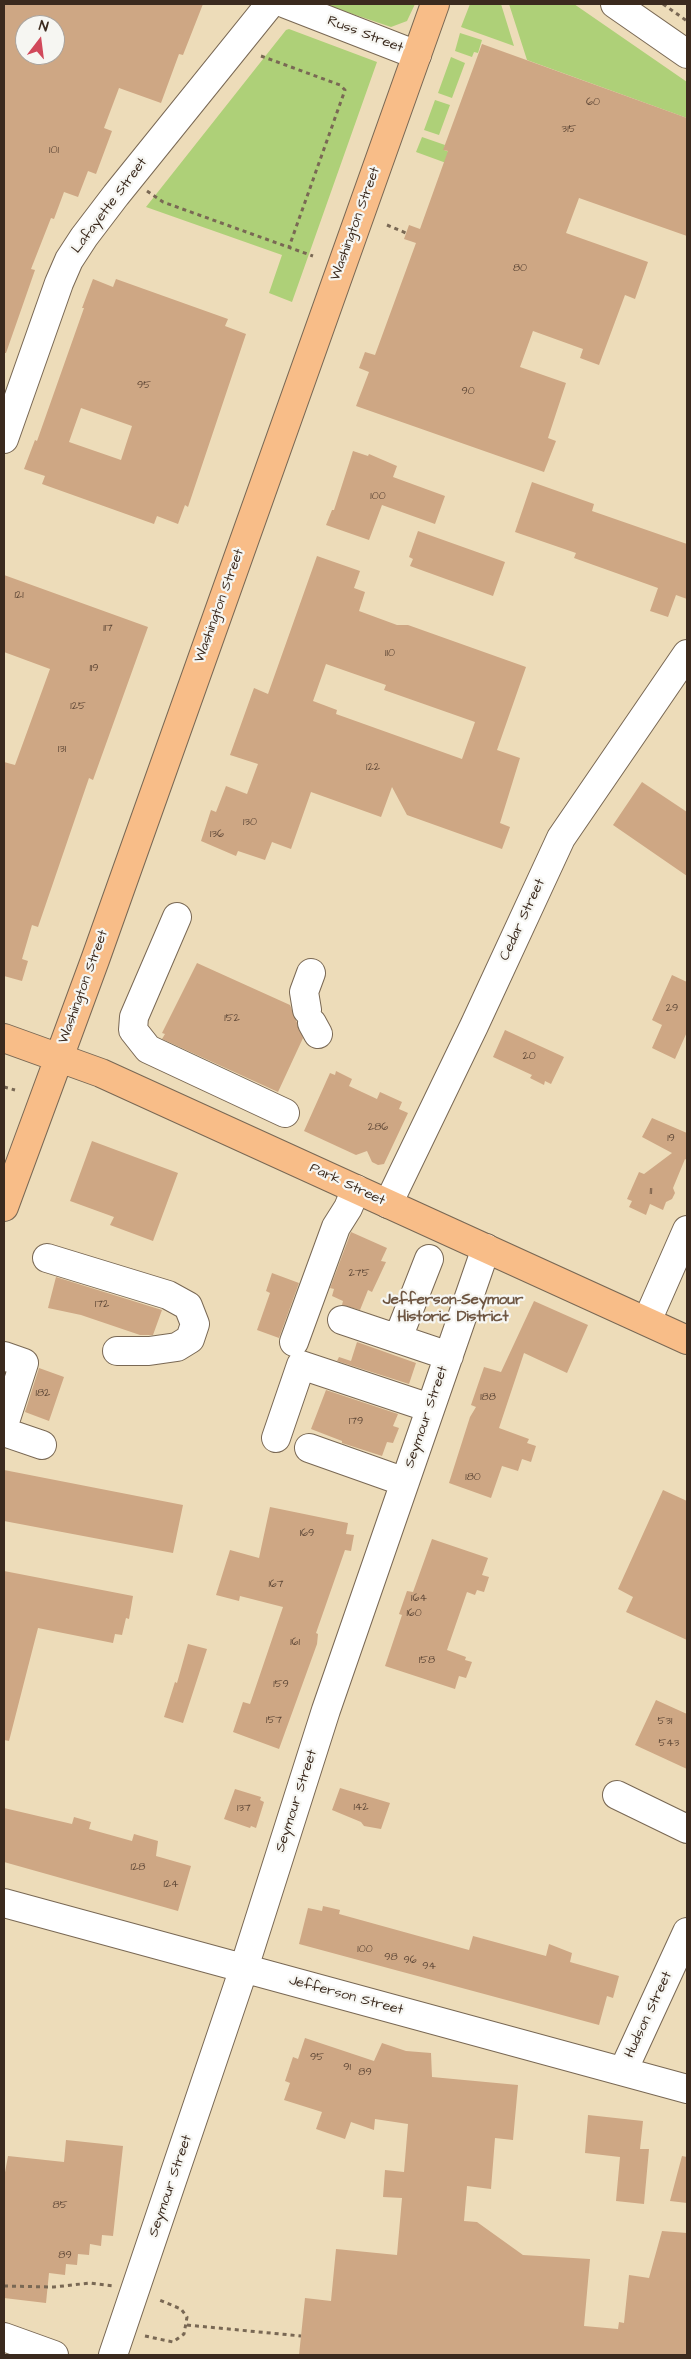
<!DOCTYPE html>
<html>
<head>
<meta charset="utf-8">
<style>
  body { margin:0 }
  #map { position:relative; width:691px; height:2359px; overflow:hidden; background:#eddcb9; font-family:"Architects Daughter",sans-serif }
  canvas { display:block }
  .frame { position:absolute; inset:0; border:5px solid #3b2a1e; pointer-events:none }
  .north { position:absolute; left:15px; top:15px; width:50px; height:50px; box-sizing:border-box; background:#f6f6f2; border:1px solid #aba49d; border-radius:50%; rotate:15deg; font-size:14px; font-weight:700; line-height:20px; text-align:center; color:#3b2a1e }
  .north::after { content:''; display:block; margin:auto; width:18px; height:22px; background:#d1495b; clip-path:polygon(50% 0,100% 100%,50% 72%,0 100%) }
</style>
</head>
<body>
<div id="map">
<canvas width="691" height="2359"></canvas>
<div class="frame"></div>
<div class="north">N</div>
</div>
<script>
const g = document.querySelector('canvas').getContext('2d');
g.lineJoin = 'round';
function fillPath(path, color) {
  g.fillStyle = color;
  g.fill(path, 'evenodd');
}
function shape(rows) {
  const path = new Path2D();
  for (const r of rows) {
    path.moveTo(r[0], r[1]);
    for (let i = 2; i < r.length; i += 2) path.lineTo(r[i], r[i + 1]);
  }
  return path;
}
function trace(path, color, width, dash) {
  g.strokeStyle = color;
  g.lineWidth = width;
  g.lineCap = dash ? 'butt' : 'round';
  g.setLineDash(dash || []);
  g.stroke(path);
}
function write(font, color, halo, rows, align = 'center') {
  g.font = font + ' "Architects Daughter",sans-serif';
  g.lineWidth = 4.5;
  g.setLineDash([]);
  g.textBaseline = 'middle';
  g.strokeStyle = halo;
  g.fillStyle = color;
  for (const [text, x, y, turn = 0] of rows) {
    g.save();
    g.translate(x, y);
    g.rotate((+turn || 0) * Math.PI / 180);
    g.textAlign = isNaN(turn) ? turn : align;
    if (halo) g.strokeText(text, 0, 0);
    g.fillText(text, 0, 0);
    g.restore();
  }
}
const green = shape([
  [323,4,415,4,407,21,391,27],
  [470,4,501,4,514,46,461,27],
  [509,4,574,4,687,82,687,118,527,60],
  [289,29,377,62,292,302,269,293,282,255,146,207,286,30],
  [460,33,482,40,478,53,474,52,472,57,455,51],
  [451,57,465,63,452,98,438,93],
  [435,100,450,105,439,135,424,130],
  [422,137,445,145,444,150,495,168,479,175,416,152]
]);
const building = shape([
  [4,4,203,4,183,55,179,54,161,103,119,88,104,128,112,131,96,174,88,171,78,197,64,192,54,219,51,218,31,269,35,270,6,353,4,353],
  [25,25,55,25,55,55,25,55],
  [482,44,687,118,687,236,579,198,566,233,648,262,635,299,625,295,599,365,580,358,583,349,533,331,520,367,566,383,548,438,556,441,544,472,356,406,369,372,359,368,365,352,375,355,416,243,404,239,409,225,420,229,448,151,443,150],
  [93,279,113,287,116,279,228,319,225,326,246,334,188,507,185,505,178,524,157,516,154,524,42,484,45,476,24,469,35,440,37,441,84,308,82,308],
  [81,408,132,426,121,460,69,442],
  [353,451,368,456,369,454,397,466,393,477,445,496,435,524,382,505,369,540,326,525,332,510,334,510],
  [532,482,594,504,592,511,687,544,687,599,676,595,668,617,650,611,658,588,574,558,576,553,515,532],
  [418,531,505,562,493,596,410,566,413,559,409,557],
  [317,556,360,571,354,588,365,592,359,611,397,625,408,625,526,667,497,750,520,758,500,823,510,827,502,849,407,815,392,787,381,817,311,792,291,849,272,842,265,860,238,851,236,856,201,841,211,810,216,812,226,786,247,794,258,764,230,755,254,688,268,694],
  [326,664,386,685,384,690,475,722,462,759,336,714,337,710,313,701],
  [4,575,148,627,93,780,89,778,38,927,32,925,22,959,28,961,22,981,4,976,4,762,15,765,50,669,4,652],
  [642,782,687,812,687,876,613,825],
  [197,963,290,1005,303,1038,278,1092,162,1039,165,1034,162,1033],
  [672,975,687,982,687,1032,675,1059,652,1048,662,1025,652,1020],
  [505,1030,564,1057,551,1084,545,1081,544,1085,530,1078,532,1075,493,1057],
  [336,1071,352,1079,349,1086,377,1099,380,1092,402,1102,399,1109,408,1113,384,1164,378,1165,372,1162,367,1151,356,1155,304,1131,330,1073,335,1075],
  [652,1118,687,1133,687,1160,685,1159,673,1188,675,1193,672,1199,666,1202,663,1210,650,1204,646,1215,629,1207,632,1201,627,1199,639,1172,644,1174,672,1153,642,1137],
  [92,1141,178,1173,153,1241,110,1225,114,1217,70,1201],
  [351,1232,387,1248,381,1261,386,1262,372,1292,368,1290,360,1310,342,1305,343,1301,332,1296,334,1289,330,1288],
  [272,1273,299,1283,279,1338,257,1330,270,1293,266,1291],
  [56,1277,162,1310,153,1335,140,1335,81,1315,48,1308],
  [534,1301,588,1325,567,1373,524,1353,499,1428,529,1439,527,1443,536,1446,531,1462,522,1459,518,1471,502,1466,491,1498,449,1483,470,1417,476,1407,471,1405,484,1367,501,1372],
  [357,1342,416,1363,409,1384,337,1361,339,1357,351,1361],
  [39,1368,64,1377,49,1421,25,1412],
  [326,1390,398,1414,393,1426,399,1428,393,1443,387,1442,382,1456,342,1443,342,1441,311,1429],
  [4,1470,183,1505,173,1553,4,1521],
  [663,1490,687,1501,687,1640,626,1612,633,1597,618,1589],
  [270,1507,348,1523,346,1534,354,1535,351,1551,345,1550,316,1633,318,1634,317,1644,279,1749,233,1732,243,1702,250,1704,283,1607,240,1596,239,1601,216,1595,230,1550,259,1558],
  [432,1539,488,1558,482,1575,489,1577,484,1592,477,1590,475,1595,467,1592,447,1650,466,1657,465,1660,472,1662,466,1678,459,1676,455,1689,385,1666,402,1615,399,1614,407,1591,413,1592],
  [4,1571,133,1596,129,1619,126,1618,122,1635,115,1634,113,1643,38,1628,9,1741,4,1740],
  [188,1644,207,1649,183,1723,164,1717,175,1682,177,1683],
  [656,1700,687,1714,687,1769,635,1745],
  [340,1788,390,1803,381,1829,364,1826,361,1822,332,1810],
  [235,1789,261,1797,260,1800,264,1802,256,1828,251,1826,250,1828,224,1819],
  [4,1808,72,1824,74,1817,91,1822,89,1829,132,1841,134,1834,158,1841,156,1856,191,1866,178,1911,4,1862],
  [323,1906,340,1910,339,1914,469,1950,473,1936,546,1956,549,1944,572,1953,570,1962,619,1976,613,1998,607,1996,599,2025,299,1944,308,1908,322,1911],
  [305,2038,374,2061,382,2043,406,2051,431,2053,432,2077,518,2085,513,2140,495,2138,491,2189,467,2186,464,2221,477,2222,523,2255,590,2259,584,2326,618,2329,619,2322,624,2323,629,2275,649,2278,662,2231,687,2233,687,2355,299,2355,305,2298,331,2301,336,2249,397,2255,402,2198,383,2197,385,2170,404,2172,408,2124,375,2119,374,2130,351,2122,345,2139,316,2129,322,2112,284,2100,290,2083,285,2081,293,2057,298,2059],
  [588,2115,643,2121,640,2149,649,2149,644,2204,616,2201,620,2157,585,2153],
  [66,2140,123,2146,113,2236,102,2235,101,2246,90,2244,89,2255,78,2254,77,2265,66,2264,65,2275,49,2273,46,2303,4,2298,4,2178,8,2156,64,2162],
  [682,2156,687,2157,687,2203,670,2201]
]);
const path = shape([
  [663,4,687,21],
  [261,56,340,85,345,90,289,247],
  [147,191,163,202,313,256],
  [387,225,406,233],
  [4,1087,15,1090],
  [4,2286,54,2287,90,2283,114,2286],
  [187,2325,301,2336],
  [145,2336,173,2342,184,2334,187,2317,181,2309,157,2299]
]);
const minor = shape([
  [286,4,417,55],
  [615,4,687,54],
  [4,439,59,283,69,260,84,237,116,195,270,4],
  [177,917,134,1017,133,1030,148,1049,285,1113],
  [307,1010,304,992,311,973],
  [312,1023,318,1034],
  [388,1204,474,1026,561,838,687,654],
  [47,1258,168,1295,188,1306,195,1324,190,1339,177,1347,149,1351,117,1351],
  [342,1320,449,1356],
  [647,1321,687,1230],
  [398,1338,429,1259],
  [294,1342,336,1227,348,1208,356,1189],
  [4,1356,24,1363,4,1425],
  [4,1432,42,1445],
  [276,1438,301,1365,430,1408],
  [309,1448,405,1482],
  [617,1795,687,1829],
  [4,1903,687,2089],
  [623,2071,687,1932],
  [4,2337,54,2355],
  [113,2355,244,1968,326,1710,486,1248]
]);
const major = shape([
  [4,1038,101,1073,687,1340],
  [4,1207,95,960,435,4]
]);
const numberNames = [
  ["60",593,103],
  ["315",569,130],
  ["101",54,151],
  ["80",520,269],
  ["95",144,386],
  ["90",468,392],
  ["100",378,497],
  ["121",19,596],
  ["117",108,629],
  ["110",390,654],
  ["119",94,669],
  ["125",78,707],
  ["131",62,750],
  ["122",373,768],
  ["130",250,823],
  ["136",217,835],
  ["29",672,1009],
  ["152",232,1019],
  ["20",529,1057],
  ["286",378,1128],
  ["19",671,1139],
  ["11",651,1192],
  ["275",359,1274],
  ["172",102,1305],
  ["182",43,1394],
  ["188",488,1398],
  ["179",356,1422],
  ["180",473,1478],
  ["169",307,1534],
  ["167",276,1585],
  ["164",419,1599],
  ["160",414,1614],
  ["161",295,1643],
  ["158",427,1661],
  ["159",281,1685],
  ["157",274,1721],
  ["531",665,1722],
  ["543",669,1744],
  ["142",361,1808],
  ["137",244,1809],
  ["128",138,1868],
  ["124",171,1885],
  ["100",365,1950],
  ["98",391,1958],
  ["96",410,1961],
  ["94",429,1967],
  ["95",317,2058],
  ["91",347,2068],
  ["89",365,2073],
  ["85",60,2206],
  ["89",65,2256]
];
const streetNames = [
  ["Russ Street",365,35,21],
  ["Lafayette Street",110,206,-53],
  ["Washington Street",356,224,-70],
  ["Washington Street",220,606,-70],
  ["Cedar Street",523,920,-65],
  ["Washington Street",84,987,-70],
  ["Park Street",347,1185,25],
  ["Seymour Street",427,1417,-71],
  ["Seymour Street",297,1801,-72],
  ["Jefferson Street",346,1996,15],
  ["Hudson Street",649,2015,-65],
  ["Seymour Street",171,2186,-71]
];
const neighbourhoodNames = [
  ["Jefferson–Seymour",453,1301],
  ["Historic District",453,1318]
];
fillPath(green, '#aed078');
fillPath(building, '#cea784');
trace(minor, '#796854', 30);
trace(major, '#796854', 30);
trace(path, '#796854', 3, [4, 4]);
trace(minor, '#fff', 28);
trace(major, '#f8bd88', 28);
write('11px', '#604938', null, numberNames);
write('14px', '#3b2a1e', '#f6f6f2', streetNames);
write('bold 15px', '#6e5642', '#f6f6f2', neighbourhoodNames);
</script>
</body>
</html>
